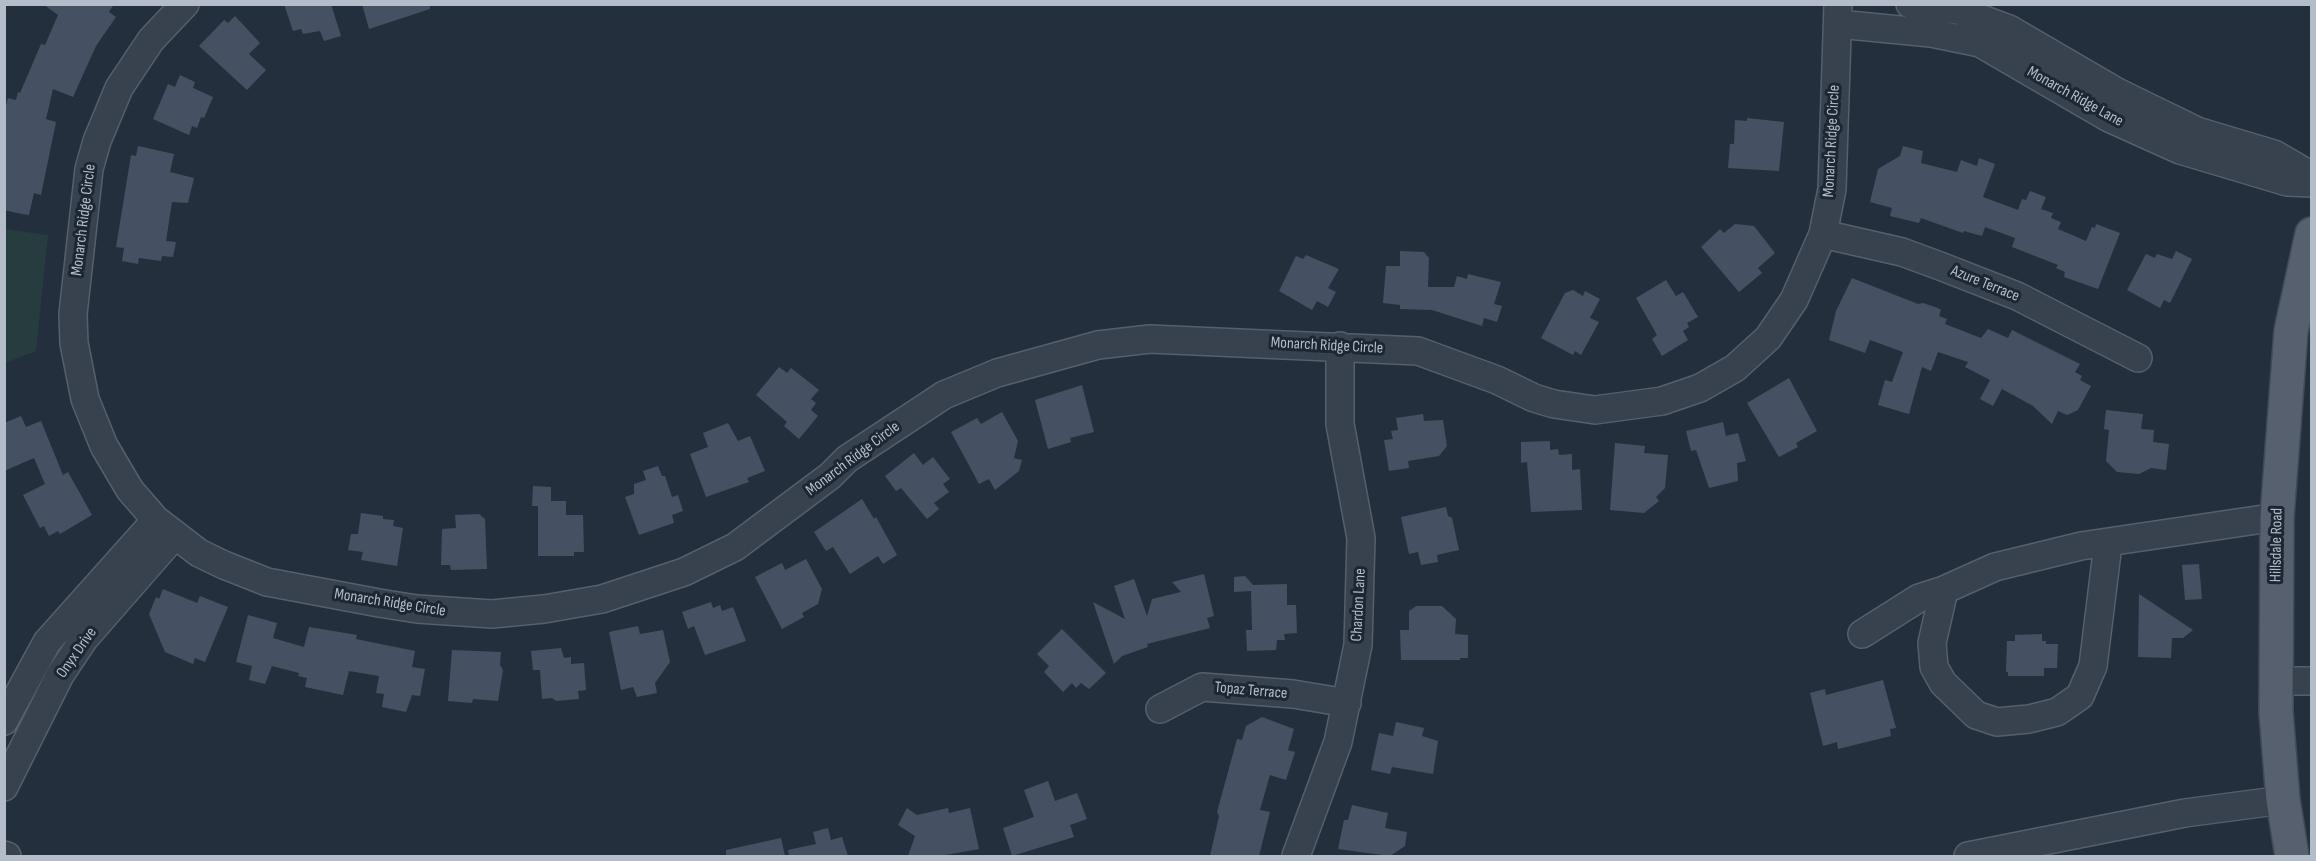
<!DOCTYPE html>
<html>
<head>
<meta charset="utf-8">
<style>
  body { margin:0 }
  #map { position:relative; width:2316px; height:861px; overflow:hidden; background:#242f3e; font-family:"Sofia Sans Condensed",sans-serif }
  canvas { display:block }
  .frame { position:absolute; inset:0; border:6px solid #b4bcc9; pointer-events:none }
</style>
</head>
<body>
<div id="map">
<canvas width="2316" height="861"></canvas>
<div class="frame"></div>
</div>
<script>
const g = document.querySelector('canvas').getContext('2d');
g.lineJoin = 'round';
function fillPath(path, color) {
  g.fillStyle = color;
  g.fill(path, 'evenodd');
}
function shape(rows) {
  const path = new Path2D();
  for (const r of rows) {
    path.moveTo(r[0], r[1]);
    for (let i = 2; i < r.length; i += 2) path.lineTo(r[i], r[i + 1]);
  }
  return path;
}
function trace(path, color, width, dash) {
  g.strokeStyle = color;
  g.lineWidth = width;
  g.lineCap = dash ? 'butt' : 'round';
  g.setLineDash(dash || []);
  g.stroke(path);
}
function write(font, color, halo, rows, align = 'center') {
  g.font = font + ' "Sofia Sans Condensed",sans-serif';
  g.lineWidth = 6;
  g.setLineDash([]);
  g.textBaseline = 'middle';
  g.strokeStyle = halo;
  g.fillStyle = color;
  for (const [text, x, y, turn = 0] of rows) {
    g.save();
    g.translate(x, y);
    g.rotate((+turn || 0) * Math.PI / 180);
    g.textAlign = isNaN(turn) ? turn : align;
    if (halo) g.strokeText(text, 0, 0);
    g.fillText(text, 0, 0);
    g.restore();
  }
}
const green = shape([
  [5,229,48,235,36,351,5,363]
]);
const building = shape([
  [43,4,114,4,109,12,116,17,96,46,73,97,53,89,46,119,56,122,41,195,34,193,29,215,22,214,4,210,4,111,8,98,16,100,18,92,20,93,41,44,45,45,58,15],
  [284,4,331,4,341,36,324,41,320,31,303,34,301,29,293,31],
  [362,4,430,4,430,9,369,29],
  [235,16,260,43,249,54,266,70,247,90,199,46,224,20,228,23],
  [180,75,195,82,193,88,213,97,204,118,201,117,197,128,192,126,189,135,153,119,168,84,175,87],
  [1747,118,1784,122,1779,171,1728,168,1730,144,1734,144,1735,120,1747,121],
  [138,146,174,154,170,172,194,178,188,203,172,202,166,241,176,242,173,257,162,256,161,261,139,258,138,264,122,261,124,248,116,247,131,155,136,156],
  [1903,146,1923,151,1921,163,1957,172,1961,160,1977,166,1979,158,1995,164,1983,197,2018,210,2022,199,2026,200,2030,191,2046,197,2041,209,2053,213,2051,218,2061,222,2058,229,2086,241,2092,227,2095,228,2096,224,2120,233,2098,289,2064,277,2065,272,2056,268,2058,265,2012,247,2015,238,1985,227,1982,236,1964,231,1963,233,1921,218,1919,223,1890,216,1892,208,1870,202,1878,169,1900,156],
  [1735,224,1754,226,1775,253,1758,268,1762,273,1739,292,1701,247,1720,229,1724,233],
  [1400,251,1424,252,1429,258,1428,287,1454,287,1457,276,1467,279,1468,274,1501,282,1494,304,1502,306,1497,322,1484,318,1482,326,1432,310,1400,309,1400,305,1383,303,1386,266,1400,266],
  [2176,251,2192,259,2170,303,2164,300,2160,308,2127,290,2146,254,2155,258,2157,254,2172,259],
  [1306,255,1339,269,1328,288,1336,292,1328,307,1317,301,1312,310,1279,291,1296,256,1303,259],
  [1852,278,1918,304,1923,303,1938,308,1941,310,1939,316,1947,319,1945,324,1981,338,1988,329,2008,338,2012,330,2080,364,2075,372,2082,376,2080,380,2091,386,2078,410,2067,415,2058,411,2052,424,2033,406,2002,389,1993,406,1980,399,1990,380,1965,367,1968,362,1938,352,1931,371,1922,367,1909,414,1878,405,1885,380,1892,382,1903,352,1870,340,1865,353,1829,340,1836,311],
  [1666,280,1676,296,1683,292,1698,317,1687,323,1689,327,1683,331,1688,340,1662,356,1652,339,1657,335,1636,298],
  [1573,290,1583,296,1585,291,1600,299,1590,318,1599,322,1581,355,1575,351,1573,355,1541,338,1565,293],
  [779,367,787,373,791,368,819,390,811,399,816,403,811,410,818,416,799,439,784,426,787,422,756,395],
  [1789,378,1817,431,1796,443,1798,447,1779,457,1747,403],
  [1082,385,1094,432,1070,438,1071,442,1048,449,1035,400],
  [2106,410,2143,414,2141,429,2154,430,2153,442,2169,444,2166,470,2151,468,2139,474,2117,472,2106,461,2109,430,2104,429],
  [1002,412,1018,441,1014,458,1022,460,1019,471,995,490,989,479,979,484,951,432,977,418,981,424],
  [1423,414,1424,421,1443,420,1447,446,1439,456,1408,461,1409,468,1389,471,1384,440,1393,439,1391,431,1398,430,1396,418],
  [21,416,26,427,41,421,63,475,68,472,92,515,60,534,58,531,49,536,44,526,40,528,23,495,45,484,34,458,4,471,4,423],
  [1723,422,1726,436,1738,433,1746,461,1737,463,1738,481,1709,488,1696,450,1691,451,1686,431],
  [728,423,738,441,750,436,765,471,747,478,749,482,706,497,690,454,708,447,703,433],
  [1550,441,1550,450,1558,449,1559,455,1572,454,1572,470,1580,469,1582,510,1531,512,1527,462,1521,463,1521,442],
  [1615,443,1645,446,1644,453,1668,455,1665,488,1656,497,1659,501,1644,513,1610,510],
  [914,453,923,465,933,457,950,479,943,484,949,492,934,503,939,509,927,519,901,488,896,491,885,476],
  [658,466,662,476,665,476,672,497,678,495,683,511,672,515,674,523,639,535,625,497,634,494,634,484,646,480,643,471],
  [533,486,551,487,551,501,566,501,566,515,583,515,584,552,574,552,574,556,538,556,538,506,532,506],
  [862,499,874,519,876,517,897,555,883,564,878,556,850,574,833,547,826,551,814,532],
  [1446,507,1448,516,1452,518,1459,550,1437,555,1438,562,1421,565,1418,552,1409,554,1401,517],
  [361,513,383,516,383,519,394,520,393,526,403,528,397,566,361,560,363,552,348,550,351,534,358,534],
  [479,514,485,519,487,569,451,570,450,565,441,565,442,529,456,528,455,515],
  [806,559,822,589,818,604,802,613,804,617,782,629,755,577,782,563,785,570],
  [2199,564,2202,599,2185,600,2182,565],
  [1204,574,1214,616,1207,618,1210,628,1147,644,1148,647,1122,656,1114,664,1093,602,1125,619,1114,586,1134,579,1147,616,1152,599,1181,592,1172,582],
  [1245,576,1253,585,1287,584,1287,605,1296,605,1297,633,1284,634,1285,640,1277,640,1276,650,1247,651,1246,630,1252,630,1251,591,1234,592,1234,577],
  [163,589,197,603,200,596,228,607,205,662,195,658,193,664,165,652,149,614,156,597,159,599],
  [2139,594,2193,630,2183,638,2172,638,2171,658,2138,657],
  [711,602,713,608,720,605,722,611,733,607,746,641,705,655,694,626,688,629,682,612],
  [1416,606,1442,606,1456,619,1455,634,1468,635,1468,658,1460,658,1460,660,1401,660,1400,630,1409,630,1409,611],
  [248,615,277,623,273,638,304,647,309,627,357,635,356,639,415,651,412,667,425,669,420,696,412,695,406,712,382,707,384,694,376,693,379,676,349,671,343,695,305,687,307,678,298,676,299,673,272,666,265,684,249,680,252,666,236,662],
  [638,626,640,634,663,630,670,662,655,683,657,693,637,697,633,687,621,690,609,632],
  [1062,629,1106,673,1089,689,1081,683,1076,688,1072,683,1063,692,1044,672,1049,666,1037,654],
  [2042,634,2042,641,2046,641,2046,644,2058,644,2057,668,2044,668,2044,676,2008,676,2008,672,2006,672,2007,641,2015,641,2015,635],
  [561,648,564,658,571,657,571,664,584,663,586,690,578,691,579,699,556,701,552,698,542,699,540,670,533,670,531,651],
  [452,650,501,652,500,665,503,670,498,701,473,699,472,703,448,701],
  [1883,680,1896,728,1890,729,1891,736,1838,749,1837,742,1823,746,1810,693,1825,689,1826,695],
  [1262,717,1294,729,1288,750,1295,752,1286,780,1270,775,1260,810,1270,812,1259,856,1210,856,1219,816,1217,812,1237,739,1242,740,1246,726],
  [1396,722,1424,728,1422,736,1438,741,1433,774,1392,767,1390,774,1371,770,1379,733,1393,736],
  [1048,781,1055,801,1077,793,1087,819,1070,825,1074,837,1012,856,1003,828,1034,817,1024,790],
  [1352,805,1388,813,1385,828,1407,832,1405,846,1390,856,1338,849,1344,820,1348,820],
  [907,808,917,815,948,808,949,813,970,808,979,849,940,856,908,856,915,836,898,825],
  [828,828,831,840,842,837,848,856,789,856,788,850,816,844,813,832],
  [781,838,785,856,726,856,726,850]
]);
const minor = shape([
  [185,4,151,40,119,88,97,141,89,169,73,314,74,343,85,399,104,446,130,490,156,520,199,553,224,565,267,582,379,603,417,609,492,614,544,609,602,599,684,572,735,547,830,476,847,459,944,395,997,373,1098,345,1150,339,1418,351,1497,380,1534,398,1554,404,1595,410,1662,401,1700,388,1735,368,1768,338,1794,300,1823,234,1832,189,1838,4],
  [1910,4,1958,10,2009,29,2117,92,2197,131,2274,154,2312,176],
  [1838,24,1931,33,1980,43,2109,118,2180,150,2287,182,2312,183],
  [1823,234,1902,252,1940,266,2017,296,2138,358],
  [1944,590,1932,643,1934,667,1943,683,1976,715,1997,722,2029,719,2057,712,2080,696,2093,666,2108,544],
  [1862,634,1919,598,1944,590,1995,567,2081,546,2277,517],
  [2276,681,2312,681],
  [1160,709,1202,687,1293,694,1347,703],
  [4,721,47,642,156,520],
  [4,787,60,675,84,639,174,536],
  [4,855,7,856],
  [1296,856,1338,742,1358,645,1361,538,1340,424,1340,346],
  [1968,856,2185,813,2283,800]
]);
const major = shape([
  [2292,856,2283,800,2276,712,2277,517,2291,331,2312,234]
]);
const streetNames = [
  ["Monarch Ridge Lane",2075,97,29],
  ["Monarch Ridge Circle",1832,141,-87],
  ["Monarch Ridge Circle",84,220,-83],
  ["Azure Terrace",1985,284,22],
  ["Monarch Ridge Circle",1327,346,3],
  ["Monarch Ridge Circle",853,459,-37],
  ["Hillsdale Road",2277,545,-89],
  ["Monarch Ridge Circle",390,603,9],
  ["Chardon Lane",1359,605,-87],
  ["Onyx Drive",77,653,-55],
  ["Topaz Terrace",1251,691,5]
];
fillPath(green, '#263c3f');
fillPath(building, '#455162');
trace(minor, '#565f6c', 30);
trace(major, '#414a57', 36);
trace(minor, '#38414e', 27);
trace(major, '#56606e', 33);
write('16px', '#b4bcc9', '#1d2633', streetNames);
</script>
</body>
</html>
